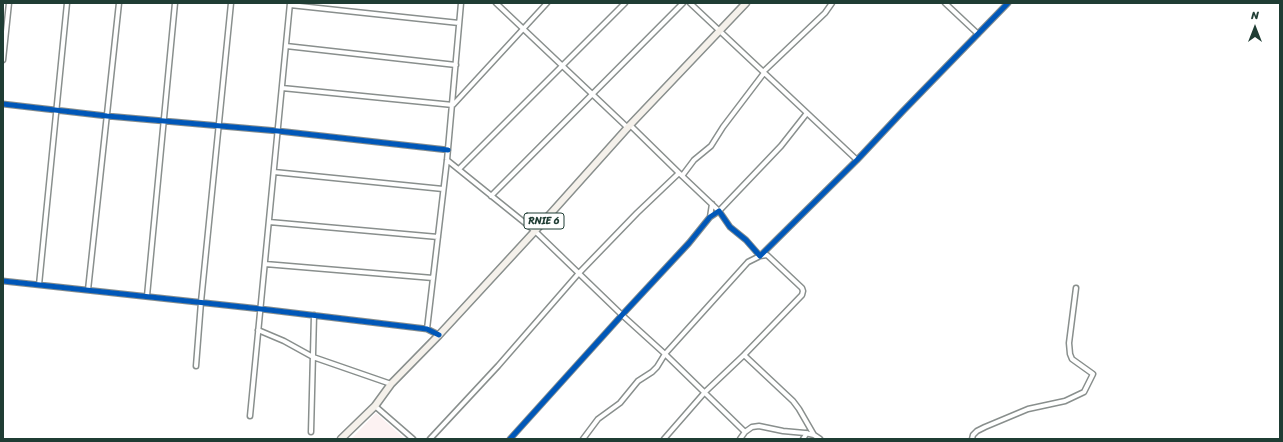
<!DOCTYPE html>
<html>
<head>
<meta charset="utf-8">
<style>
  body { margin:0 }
  #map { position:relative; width:1283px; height:442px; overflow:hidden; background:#fff; font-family:Sriracha,sans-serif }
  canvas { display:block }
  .frame { position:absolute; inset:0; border:4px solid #1f3d34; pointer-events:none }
  .north { position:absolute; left:1235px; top:8px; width:40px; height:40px; -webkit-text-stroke:3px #fff; paint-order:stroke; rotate:0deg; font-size:11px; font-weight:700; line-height:16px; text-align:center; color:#1f3d34 }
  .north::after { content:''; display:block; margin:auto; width:14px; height:18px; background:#1f3d34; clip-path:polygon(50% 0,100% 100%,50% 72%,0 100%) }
</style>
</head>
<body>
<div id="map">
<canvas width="1283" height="442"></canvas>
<div class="frame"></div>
<div class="north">N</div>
</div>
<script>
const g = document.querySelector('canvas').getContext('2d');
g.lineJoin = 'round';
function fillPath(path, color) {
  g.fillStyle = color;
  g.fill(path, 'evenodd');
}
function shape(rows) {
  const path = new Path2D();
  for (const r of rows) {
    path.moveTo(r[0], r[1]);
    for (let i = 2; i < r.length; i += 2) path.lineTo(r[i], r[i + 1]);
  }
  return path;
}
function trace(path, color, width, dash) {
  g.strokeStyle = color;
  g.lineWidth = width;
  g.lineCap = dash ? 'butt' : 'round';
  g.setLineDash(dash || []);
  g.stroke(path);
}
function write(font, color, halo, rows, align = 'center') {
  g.font = font + ' Sriracha,sans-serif';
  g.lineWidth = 4;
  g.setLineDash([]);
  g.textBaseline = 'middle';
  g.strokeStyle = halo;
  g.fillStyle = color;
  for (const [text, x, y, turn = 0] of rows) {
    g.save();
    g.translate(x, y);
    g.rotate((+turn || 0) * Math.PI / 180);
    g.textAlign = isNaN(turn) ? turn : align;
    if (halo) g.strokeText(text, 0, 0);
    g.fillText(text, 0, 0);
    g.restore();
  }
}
const built = shape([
  [376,413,405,439,351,439]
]);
const minor = shape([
  [496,3,628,128],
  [690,3,857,160],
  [945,3,978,34],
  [290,5,459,23],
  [286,46,456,65],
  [3,60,9,3],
  [763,72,825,13,832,3],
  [282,88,453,105,547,3],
  [3,104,107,116,278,131,448,150],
  [447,160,535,231,622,315,665,354,745,432],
  [459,169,625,3],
  [274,172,443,189],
  [679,173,719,211,781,146,807,113],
  [682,176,694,160,711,146,723,127,764,73],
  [491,196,683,3],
  [710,217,712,204],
  [269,222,438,237],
  [265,264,433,278],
  [3,281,261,309,427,329,439,335],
  [39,285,67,3],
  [88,290,119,3],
  [147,296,175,3],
  [427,329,447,160,461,3],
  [258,330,284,341,313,357,391,384],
  [744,355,793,401,799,409,814,435],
  [196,366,201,302,231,3],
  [375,406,413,439],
  [250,416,290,3],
  [311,432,314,315],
  [430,439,498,366,579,273,637,213,679,173,630,125],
  [510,439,622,315,689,243,710,217,719,211,730,227,746,240,760,256,857,160,903,111,1008,3],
  [583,439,598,419,620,403,638,381,652,372,657,367,665,354,748,262,760,256,767,255,802,288,803,291,802,295,744,355,705,392,664,439],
  [740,439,745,432,752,427,759,426,783,431,805,433,814,435,820,439],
  [803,439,807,433],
  [972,439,973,435,977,431,985,427,1028,409,1065,401,1084,392,1093,374,1072,359,1070,354,1069,343,1076,288]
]);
const primary = shape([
  [341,439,375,406,391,384,439,335,535,231,630,125,746,3]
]);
const cycleway = shape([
  [3,104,107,116,278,131,448,150],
  [3,281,261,309,427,329,439,335],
  [510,439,622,315,689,243,710,217,719,211,730,227,746,240,760,256,857,160,903,111,1008,3]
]);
const shields = [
  [544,221,40]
];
const shieldNames = [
  ["RNIE 6",544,221]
];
fillPath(built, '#fcf2f2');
trace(minor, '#898f8d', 7);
trace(primary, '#898f8d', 9);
trace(minor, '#fff', 4);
trace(primary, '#f5f1eb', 6);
trace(cycleway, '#0057b8', 5);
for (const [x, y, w] of shields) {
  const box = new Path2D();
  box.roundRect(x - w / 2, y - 8, w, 16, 3);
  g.fillStyle = '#fff';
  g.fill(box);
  trace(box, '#1f3d34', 1);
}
write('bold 10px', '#1f3d34', null, shieldNames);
</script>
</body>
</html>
